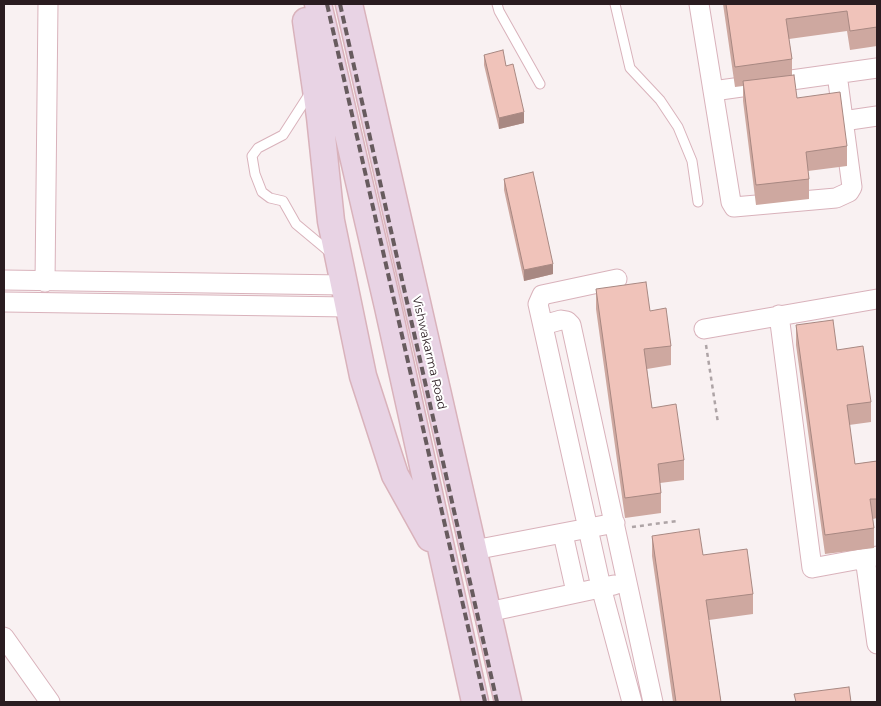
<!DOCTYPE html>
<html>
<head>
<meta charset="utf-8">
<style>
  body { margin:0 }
  #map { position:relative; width:881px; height:706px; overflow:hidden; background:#f9f1f2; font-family:Montserrat,sans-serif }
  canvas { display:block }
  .frame { position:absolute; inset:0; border:5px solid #2a1c20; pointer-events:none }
</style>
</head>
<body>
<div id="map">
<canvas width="881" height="706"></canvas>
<div class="frame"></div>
</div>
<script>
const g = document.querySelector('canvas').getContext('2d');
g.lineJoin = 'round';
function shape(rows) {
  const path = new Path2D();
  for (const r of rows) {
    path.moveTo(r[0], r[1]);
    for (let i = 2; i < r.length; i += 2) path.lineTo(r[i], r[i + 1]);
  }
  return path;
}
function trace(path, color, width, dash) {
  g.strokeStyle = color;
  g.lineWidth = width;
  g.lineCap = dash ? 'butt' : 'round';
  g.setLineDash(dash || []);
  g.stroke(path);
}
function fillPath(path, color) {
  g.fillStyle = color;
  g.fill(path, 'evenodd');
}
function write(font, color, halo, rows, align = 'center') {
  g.font = font + ' Montserrat,sans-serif';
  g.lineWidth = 4;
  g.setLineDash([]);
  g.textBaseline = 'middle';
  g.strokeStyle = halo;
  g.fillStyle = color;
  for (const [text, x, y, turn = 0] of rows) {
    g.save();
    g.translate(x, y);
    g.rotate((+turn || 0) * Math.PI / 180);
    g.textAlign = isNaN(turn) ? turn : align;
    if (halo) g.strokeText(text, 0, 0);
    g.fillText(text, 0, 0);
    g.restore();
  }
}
const path = shape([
  [706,345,718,423],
  [632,527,677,521]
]);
const lane = shape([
  [497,4,499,11,540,84],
  [615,4,630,68,660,100,678,127,692,161,698,202],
  [310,93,283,135,258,148,252,156,255,174,262,192,270,198,283,201,296,224,332,254]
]);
const street = shape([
  [699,4,731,202,734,207,836,198,849,192,852,187,837,74],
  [713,91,877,68],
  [843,121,877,116],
  [617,279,542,295,538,304,601,587,632,702],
  [4,280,344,285],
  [45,282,48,4],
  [4,302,349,307],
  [779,315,812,568,877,556],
  [543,325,561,320,567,321,571,325,653,702],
  [704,329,877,299],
  [563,534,576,592],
  [474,550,615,523],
  [865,558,877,644],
  [488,612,614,585],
  [4,637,50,702]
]);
const secondary = shape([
  [318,4,388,307,475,702],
  [349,4,508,702],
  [306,21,320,117,331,221,363,376,395,475,430,538]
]);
const rail = shape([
  [327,4,485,702],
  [340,4,497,702]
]);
const wall = shape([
  [723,4,877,4,877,46,850,50,847,31,789,39,792,59,792,75,797,98,847,146,847,166,808,171,809,179,809,199,756,205,743,101,743,86,735,87],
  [484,55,506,66,524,123,499,129,484,65],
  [504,179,553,274,524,281,504,190],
  [596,289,671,346,671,365,647,369,652,408,684,460,684,480,660,483,661,493,661,513,625,518,596,309],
  [796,325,837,350,871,402,871,422,849,425,855,464,877,461,877,518,873,519,874,528,874,548,825,554,796,345],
  [652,536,703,555,753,594,753,614,709,620,721,702,673,702,652,556]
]);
const shadedWall = shape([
  [524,112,524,123,499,129,499,118],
  [553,264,553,274,524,281,524,270]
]);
const building = shape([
  [726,4,877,4,877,27,850,31,847,11,786,19,792,59,735,67,726,4],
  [503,50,506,66,513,64,524,112,499,118,484,55,503,50],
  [794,75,797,98,840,92,847,146,806,152,809,179,756,185,743,81,794,75],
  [533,172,553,264,524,270,504,179,533,172],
  [646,282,650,311,666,308,671,346,644,349,652,408,676,404,684,460,658,464,661,493,625,498,596,289,646,282],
  [833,320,837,350,863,346,871,402,847,405,855,464,877,461,877,499,870,499,874,528,825,535,796,325,833,320],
  [699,529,703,555,747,549,753,594,706,600,721,702,676,702,652,536,699,529],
  [849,687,851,702,796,702,794,694,849,687]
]);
const streetNames = [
  ["Vishwakarma Road",429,353,77]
];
trace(lane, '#d9b2bb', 11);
trace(street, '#d9b2bb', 21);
trace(secondary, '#d9b2bb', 29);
trace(path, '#aea4a6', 2.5, [4, 4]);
trace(lane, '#fff', 9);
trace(street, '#fff', 19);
trace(secondary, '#e8d3e4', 26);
trace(rail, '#675b5e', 4, [8, 4]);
fillPath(wall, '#cea8a0');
fillPath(shadedWall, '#a88882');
fillPath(building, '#f0c3ba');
trace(building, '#a88882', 1);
write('12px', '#2a1c20', '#fff', streetNames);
</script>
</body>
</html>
